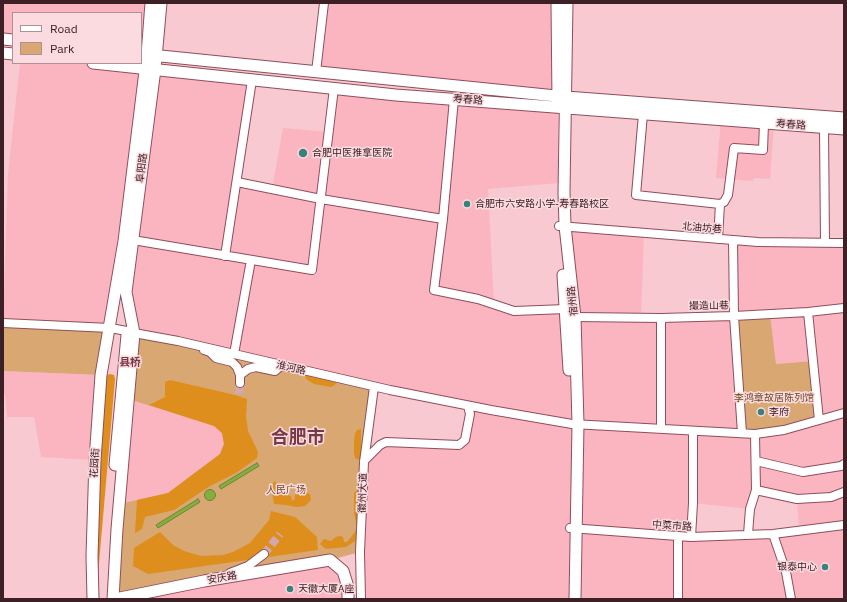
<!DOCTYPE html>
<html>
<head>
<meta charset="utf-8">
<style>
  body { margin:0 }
  #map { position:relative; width:847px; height:602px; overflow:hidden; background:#f8c9d0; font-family:"IBM Plex Sans",sans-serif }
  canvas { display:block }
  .frame { position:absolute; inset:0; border:4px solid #3d2026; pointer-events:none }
  .legend { position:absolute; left:12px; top:12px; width:130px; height:52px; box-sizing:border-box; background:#fbdbdf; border:1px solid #af9095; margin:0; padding:5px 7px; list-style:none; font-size:12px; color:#3d2026 }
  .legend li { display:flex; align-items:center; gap:8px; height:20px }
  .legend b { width:20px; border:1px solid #af9095 }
</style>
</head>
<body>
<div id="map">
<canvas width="847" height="602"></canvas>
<div class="frame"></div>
<ul class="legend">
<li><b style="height:5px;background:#fff"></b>Road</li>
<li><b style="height:11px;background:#d9a771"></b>Park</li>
</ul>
</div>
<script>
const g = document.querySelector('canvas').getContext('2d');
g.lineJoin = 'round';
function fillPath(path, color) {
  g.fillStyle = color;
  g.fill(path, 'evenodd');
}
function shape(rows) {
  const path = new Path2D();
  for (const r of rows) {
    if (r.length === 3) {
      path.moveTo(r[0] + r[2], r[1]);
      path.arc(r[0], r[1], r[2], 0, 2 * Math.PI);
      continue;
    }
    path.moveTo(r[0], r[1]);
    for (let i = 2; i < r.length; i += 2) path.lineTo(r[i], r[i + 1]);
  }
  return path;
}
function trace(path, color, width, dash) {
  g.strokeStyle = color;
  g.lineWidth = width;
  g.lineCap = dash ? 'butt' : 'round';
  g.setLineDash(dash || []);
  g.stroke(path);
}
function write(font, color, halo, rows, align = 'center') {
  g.font = font + ' "IBM Plex Sans","Noto Sans SC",sans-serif';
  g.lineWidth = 3;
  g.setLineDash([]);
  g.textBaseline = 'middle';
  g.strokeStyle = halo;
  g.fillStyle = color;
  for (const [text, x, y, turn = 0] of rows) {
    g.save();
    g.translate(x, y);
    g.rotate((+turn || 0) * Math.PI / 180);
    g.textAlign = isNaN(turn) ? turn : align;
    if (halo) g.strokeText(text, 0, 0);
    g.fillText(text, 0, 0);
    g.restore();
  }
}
const built = shape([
  [3,3,151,3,141,54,141,13,13,13,13,40,3,39],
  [324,3,557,3,558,96,316,72],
  [20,63,93,63,145,68,110,328,3,323,8,174],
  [155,69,252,80,237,182,272,189,283,128,329,132,334,88,558,107,558,183,488,189,494,305,514,311,566,309,572,424,569,599,361,599,364,462,380,445,445,445,465,439,468,406,134,333,129,308],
  [721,120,774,124,770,179,754,178,753,181,716,178],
  [565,226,644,233,641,317,734,316,733,240,844,243,844,599,575,599,577,529],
  [770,314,776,364,813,361,742,433],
  [757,490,797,499,799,530,691,537,693,503,750,509],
  [3,371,101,375,95,460,41,457,34,417,7,417,5,394,3,394],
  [128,399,214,426,222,433,224,444,220,454,168,493,119,504],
  [330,560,343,571,348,599,115,599]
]);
const green = shape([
  [770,314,776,364,813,361,819,420,742,433,734,316],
  [3,323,110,328,101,375,3,371],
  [134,333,374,387,360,552,330,560,115,599,119,504,168,493,220,454,224,444,222,433,214,426,128,399]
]);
const forest = shape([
  [305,373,338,380,335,385,331,387,314,384,306,379],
  [110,374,114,375,115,379,98,575,96,579,92,579,106,379,107,375],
  [170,380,235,395,247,399,246,416,248,431,258,452,257,458,236,473,210,486,174,510,145,517,142,529,135,533,137,500,168,493,220,454,224,444,222,433,214,426,149,405,165,397,165,382],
  [361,429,361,455,359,460,355,458,354,452,354,441,355,434,357,430],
  [275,481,283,494,291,496,292,501,295,499,295,494,301,493,302,491,310,494,311,500,305,506,296,507,286,505,274,504,271,486],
  [358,489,361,495,360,534,355,541,346,547,326,549,320,544,324,539,331,541,336,537,340,536,343,537,344,542,347,542,355,532,357,526,354,514,354,493],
  [271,511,295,517,317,537,318,550,148,574,133,566,134,548,160,532,173,545,184,551,201,556,223,555,233,552,250,543,269,520]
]);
const water = shape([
  [257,463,259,466,221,489,219,486,257,463],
  [210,495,5.5],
  [198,499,200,502,158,528,156,525,198,499]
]);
const minorTunnel = shape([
  [239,394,240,383],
  [264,554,280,534]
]);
const minor = shape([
  [316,72,324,3],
  [454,99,443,219,434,290,478,299,514,311,566,309],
  [643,114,636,195,720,204,724,202,728,195,734,148,763,150,764,123],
  [824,127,825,243],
  [237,182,321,199,443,219],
  [559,226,758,242,844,243],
  [718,239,720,204],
  [133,240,312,270,334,88],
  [733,240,734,316,742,433],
  [225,256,252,80],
  [808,312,819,420],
  [575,317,661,318,734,316,808,312,844,308],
  [3,323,110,328,127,331],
  [134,333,178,341,390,390,491,410,572,424,755,434,784,430,844,413],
  [204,350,210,352,216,358,232,362,237,367,240,375,240,383],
  [234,354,251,260],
  [240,375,248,369,256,367,275,371,282,365],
  [661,429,661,318],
  [364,461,380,445,386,442,459,445,465,440,470,414,468,406],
  [756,461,803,472,841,466,844,464],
  [756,490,797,499,831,497,844,492],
  [570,528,691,537,773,534,844,525],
  [748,534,750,509,756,490,755,434],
  [773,534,786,572,791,599],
  [678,536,678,599],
  [691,537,693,503,693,431],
  [230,573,248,566,264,554],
  [361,599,360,552,364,462,374,387]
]);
const major = shape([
  [557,3,558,102],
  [567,3,564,192,565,226,575,317,578,424,575,599],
  [3,39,13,40],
  [3,53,13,54],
  [141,54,566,97,844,118],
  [93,63,396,95,844,129],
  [563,275,569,370],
  [115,465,127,335],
  [93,599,92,556,95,460,101,375,124,241,147,55,151,3],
  [113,599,117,529,134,333,126,292,155,69,161,3],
  [115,599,204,581,330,560,343,571,348,587,348,599]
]);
const markers = [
  [303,153,5,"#39817b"],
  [467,204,4,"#39817b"],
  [761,412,4,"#39817b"],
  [825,567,4,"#39817b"],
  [290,589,4,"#39817b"]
];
const streetNames = [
  ["寿春路",468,100,4],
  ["寿春路",791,125,4],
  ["阜阳路",142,168,-83],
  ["北油坊巷",702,228,5],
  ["宿州路",573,301,-96],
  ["撮造山巷",709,306,-1],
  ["淮河路",291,368,13],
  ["花园街",95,463,-87],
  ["徽州大道",363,493,-88],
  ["中菜市路",672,526,4],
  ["安庆路",222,578,-10]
];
const poiNames = [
  ["合肥中医推拿医院",312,153],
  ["合肥市六安路小学-寿春路校区",475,204],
  ["李府",769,412],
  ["银泰中心",817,567,"right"],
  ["天徽大厦A座",298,589]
];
const parkNames = [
  ["李鸿章故居陈列馆",774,398],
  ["人民广场",286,490]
];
const neighbourhoodNames = [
  ["县桥",130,363]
];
const townNames = [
  ["合肥市",298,438]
];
fillPath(built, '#fab5c0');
fillPath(green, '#d9a771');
fillPath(forest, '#de8e1d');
fillPath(water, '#83af3f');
trace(water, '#6e8438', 1);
trace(minorTunnel, '#d3a7ae', 8, [8, 4]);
trace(minor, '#904d5b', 10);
trace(major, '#904d5b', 13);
trace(minor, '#fff', 8);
trace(major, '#fff', 11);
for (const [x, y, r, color] of markers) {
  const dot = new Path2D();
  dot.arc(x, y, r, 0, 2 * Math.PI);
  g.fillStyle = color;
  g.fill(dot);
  trace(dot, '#fbdbdf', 1.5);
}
write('10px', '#3d2026', '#fbdbdf', streetNames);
write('10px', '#3d2026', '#fbdbdf', poiNames, 'left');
write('10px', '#6e4c25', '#fbdbdf', parkNames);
write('bold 11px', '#793846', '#fbdbdf', neighbourhoodNames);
write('bold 18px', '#793846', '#fbdbdf', townNames);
</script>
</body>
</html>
